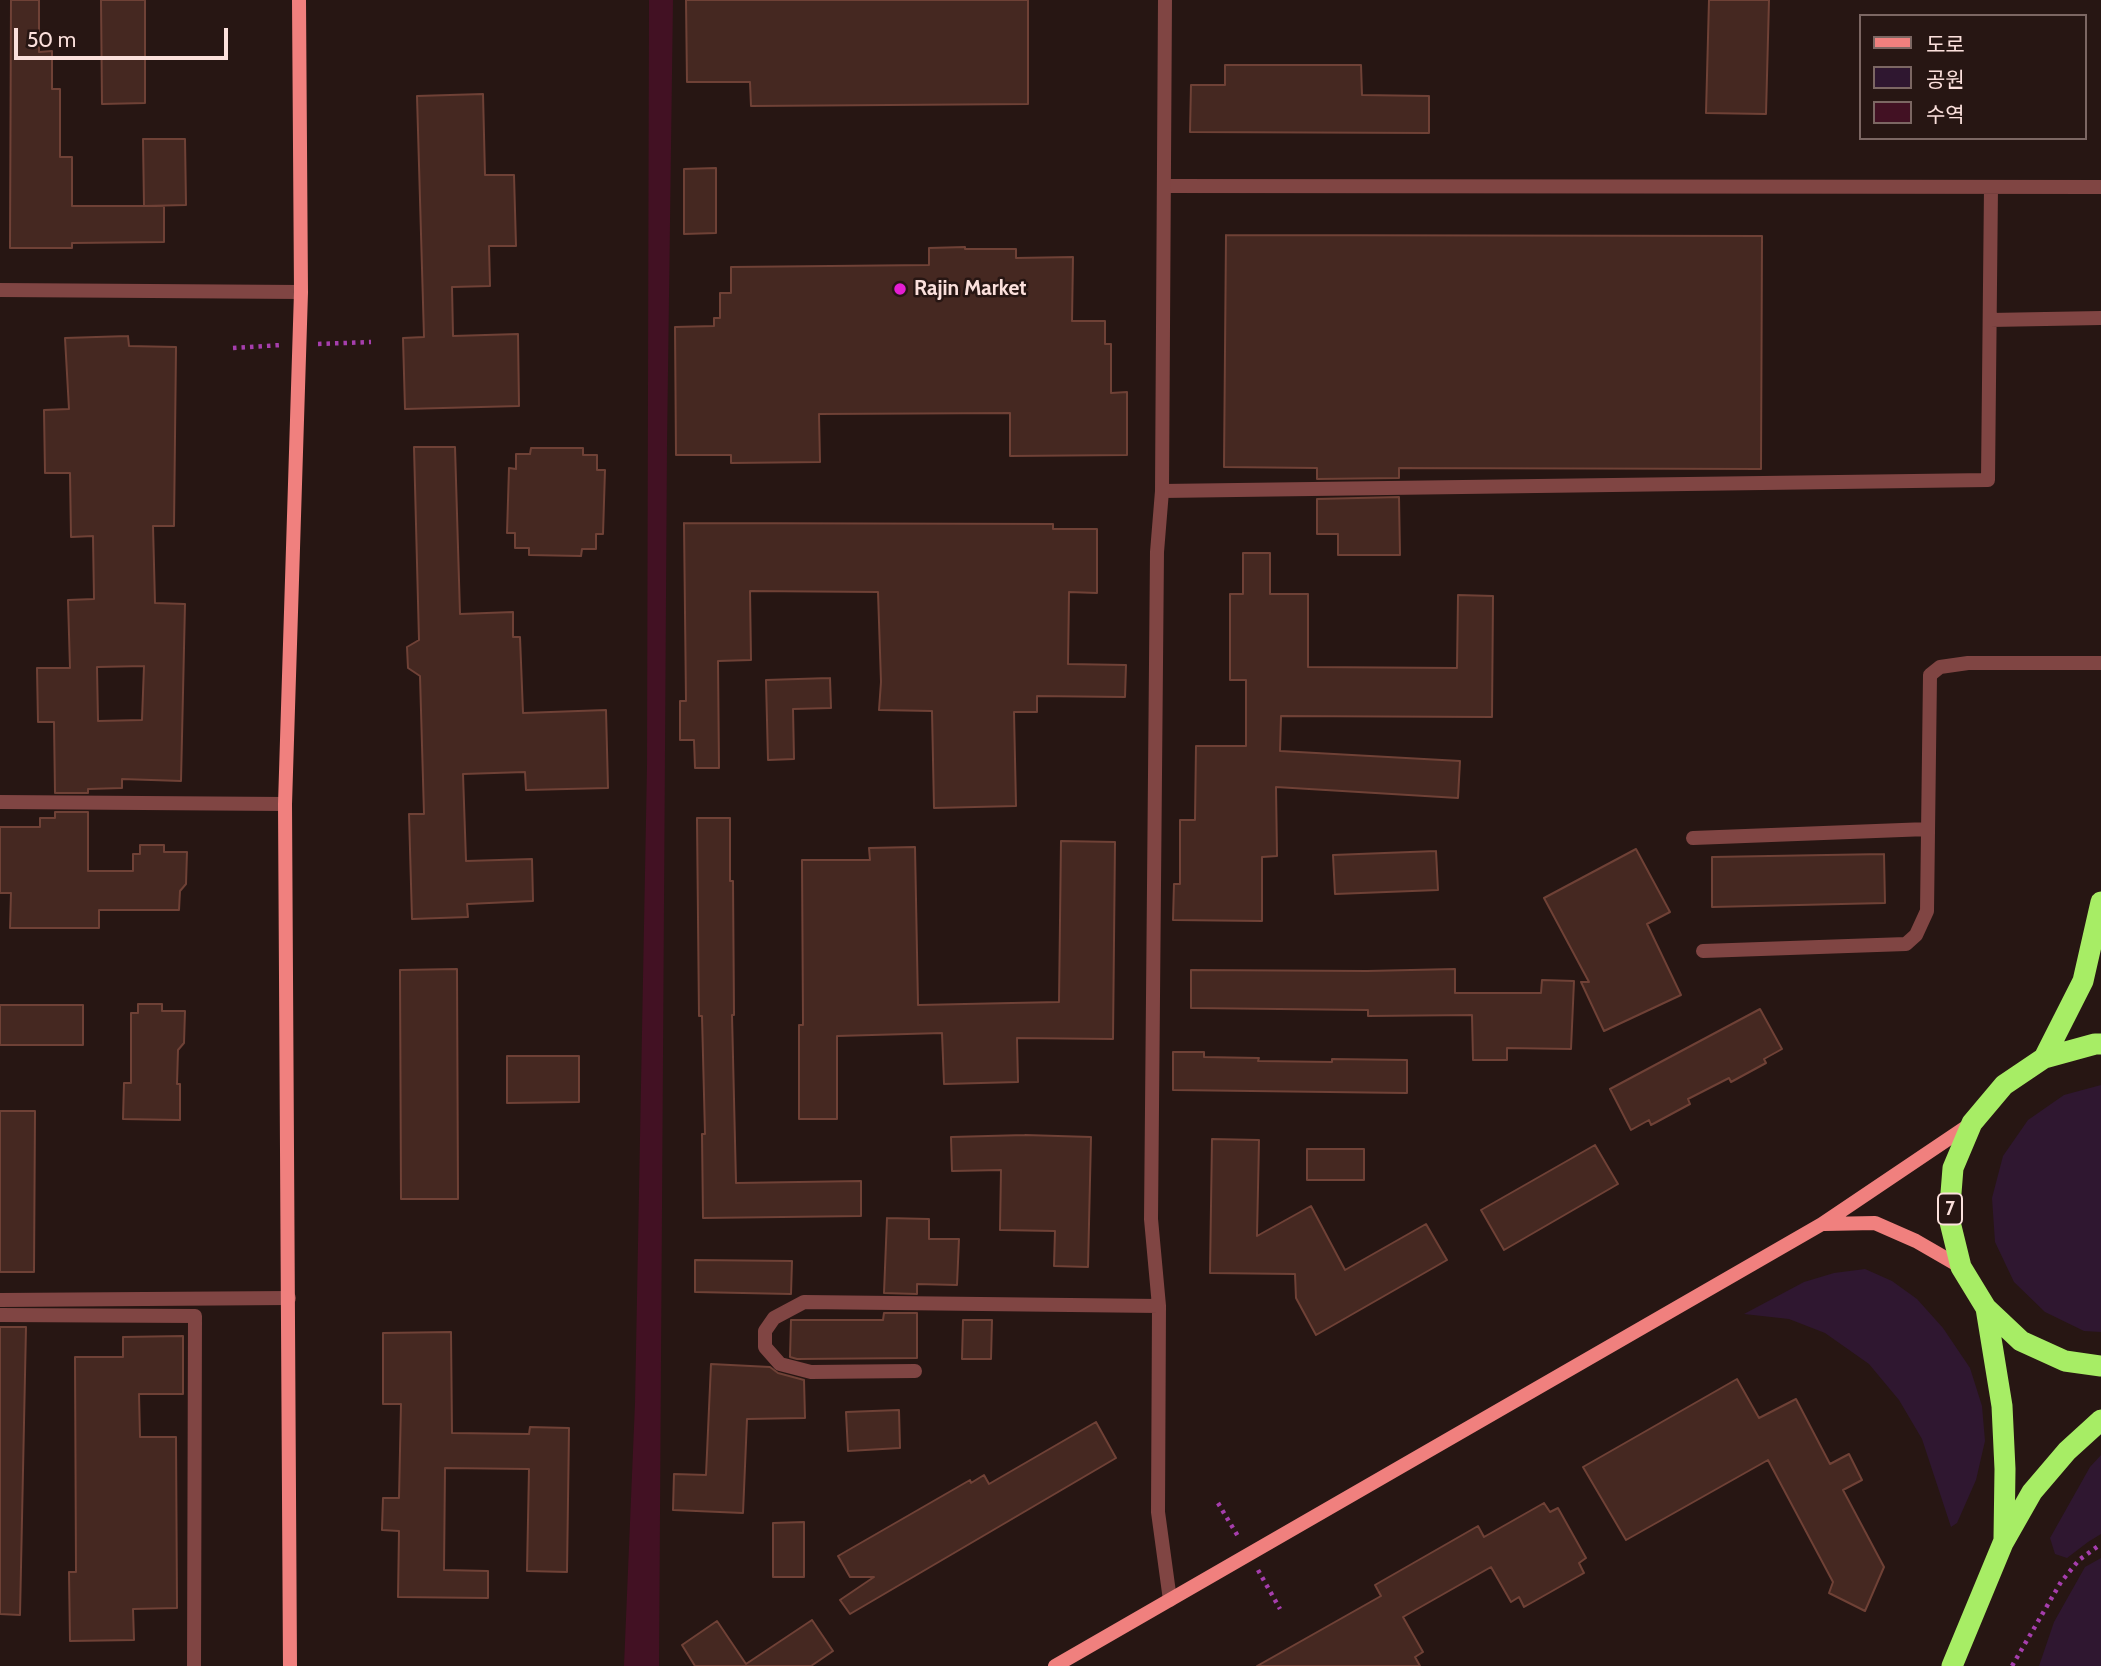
<!DOCTYPE html>
<html>
<head>
<meta charset="utf-8">
<style>
  body { margin:0 }
  #map { position:relative; width:2101px; height:1666px; overflow:hidden; background:#271613; font-family:Cabin,"Noto Sans KR",sans-serif }
  canvas { display:block }
  .legend { position:absolute; left:1859px; top:14px; width:228px; height:126px; box-sizing:border-box; background:#271613; border:2px solid #7c6763; margin:0; padding:9px 12px; list-style:none; font-size:21px; color:#fbe0dc }
  .legend li { display:flex; align-items:center; gap:14px; height:35px }
  .legend b { width:35px; border:2px solid #7c6763 }
  .scale { position:absolute; left:14px; top:28px; width:214px; height:32px; box-sizing:border-box; border:4px solid #fbe0dc; border-top:0; padding-left:9px; font-size:21px; line-height:24px; white-space:nowrap; color:#fbe0dc; -webkit-text-stroke:5px #271613; paint-order:stroke }
</style>
</head>
<body>
<div id="map">
<canvas width="2101" height="1666"></canvas>
<ul class="legend">
<li><b style="height:9px;background:#f0807e"></b>도로</li>
<li><b style="height:19px;background:#2f1730"></b>공원</li>
<li><b style="height:19px;background:#421123"></b>수역</li>
</ul>
<div class="scale">50 m</div>
</div>
<script>
const g = document.querySelector('canvas').getContext('2d');
g.lineJoin = 'round';
function fillPath(path, color) {
  g.fillStyle = color;
  g.fill(path, 'evenodd');
}
function shape(rows) {
  const path = new Path2D();
  for (const r of rows) {
    path.moveTo(r[0], r[1]);
    for (let i = 2; i < r.length; i += 2) path.lineTo(r[i], r[i + 1]);
  }
  return path;
}
function trace(path, color, width, dash) {
  g.strokeStyle = color;
  g.lineWidth = width;
  g.lineCap = dash ? 'butt' : 'round';
  g.setLineDash(dash || []);
  g.stroke(path);
}
function write(font, color, halo, rows, align = 'center') {
  g.font = font + ' Cabin,sans-serif';
  g.lineWidth = 5;
  g.setLineDash([]);
  g.textBaseline = 'middle';
  g.strokeStyle = halo;
  g.fillStyle = color;
  for (const [text, x, y, turn = 0] of rows) {
    g.save();
    g.translate(x, y);
    g.rotate((+turn || 0) * Math.PI / 180);
    g.textAlign = isNaN(turn) ? turn : align;
    if (halo) g.strokeText(text, 0, 0);
    g.fillText(text, 0, 0);
    g.restore();
  }
}
const green = shape([
  [2101,1085,2101,1332,2084,1331,2045,1312,2014,1282,1995,1242,1992,1198,2003,1156,2028,1120,2064,1095],
  [1865,1269,1892,1281,1917,1299,1943,1328,1970,1368,1982,1406,1985,1441,1976,1480,1957,1523,1951,1527,1922,1439,1899,1400,1869,1364,1825,1333,1789,1319,1744,1314,1804,1282,1834,1273],
  [2101,1455,2101,1534,2088,1542,2067,1558,2055,1554,2050,1538,2090,1467],
  [2101,1558,2101,1666,2039,1666,2054,1622,2085,1567]
]);
const water = shape([
  [649,0,673,0,667,445,659,1666,624,1666,635,1403,647,766]
]);
const building = shape([
  [11,0,39,0,39,52,52,51,52,89,60,89,60,157,72,157,72,206,144,206,143,139,185,139,186,205,145,206,164,206,164,242,72,243,72,248,10,248,11,0],
  [101,0,145,0,145,103,102,104,101,0],
  [686,0,1028,0,1028,104,751,106,750,82,687,82,686,0],
  [1709,0,1769,0,1766,114,1706,113,1709,0],
  [1225,65,1361,65,1362,95,1429,96,1429,133,1190,132,1191,85,1225,85,1225,65],
  [483,94,485,175,514,175,516,246,489,246,490,286,452,287,453,336,518,334,519,406,405,409,403,338,424,337,417,96,483,94],
  [716,168,716,233,684,234,684,169,716,168],
  [1226,235,1762,236,1761,469,1399,468,1399,478,1317,479,1317,468,1224,467,1226,235],
  [965,247,965,249,1016,249,1016,258,1073,257,1072,321,1105,321,1105,344,1111,344,1111,393,1127,392,1127,455,1010,456,1010,413,819,414,820,462,731,463,731,455,676,455,675,327,714,326,714,318,720,318,720,293,731,293,731,267,929,265,929,248,965,247],
  [128,336,129,346,176,347,174,526,153,526,155,603,185,604,181,781,122,779,122,788,88,789,88,793,55,793,54,722,38,722,37,668,70,668,68,600,94,599,93,536,71,537,70,473,45,473,44,410,69,409,65,338,128,336],
  [144,666,142,720,98,721,97,667,144,666],
  [414,447,455,447,460,614,513,612,513,637,520,637,523,713,606,710,608,788,526,790,525,772,463,774,466,861,532,859,533,901,467,904,468,917,412,919,409,814,424,814,420,676,408,668,407,647,419,640,414,447],
  [531,448,583,448,583,455,597,455,597,470,605,470,603,534,596,534,596,549,582,549,581,556,529,555,529,548,515,548,515,533,507,533,509,468,516,469,516,454,530,454,531,448],
  [1399,497,1400,555,1338,555,1338,534,1317,534,1317,499,1399,497],
  [684,523,1053,524,1053,529,1097,529,1097,593,1069,592,1068,664,1126,665,1125,697,1037,696,1037,712,1014,712,1016,806,934,808,932,711,879,710,881,682,878,592,750,591,751,660,718,661,719,768,695,768,694,740,680,740,680,701,686,701,684,523],
  [1243,553,1270,553,1270,594,1308,594,1308,667,1457,668,1458,595,1493,596,1492,717,1281,716,1280,751,1460,761,1458,798,1276,787,1277,856,1262,857,1262,921,1173,920,1174,884,1180,884,1180,820,1195,820,1196,746,1246,746,1246,680,1230,680,1230,594,1243,594,1243,553],
  [830,678,831,708,793,709,794,759,768,760,766,680,830,678],
  [55,812,88,812,88,871,133,871,133,854,140,854,140,845,164,845,164,852,187,852,186,884,180,891,179,910,99,910,99,928,10,928,11,893,0,893,0,827,40,827,40,818,55,818,55,812],
  [697,818,730,818,730,881,733,881,734,1015,732,1015,736,1183,861,1181,861,1216,703,1218,702,1134,705,1134,702,1016,699,1016,697,818],
  [1061,841,1115,842,1113,1039,1017,1038,1018,1082,944,1084,942,1033,837,1036,837,1119,799,1119,799,1025,803,1025,802,860,870,860,869,848,915,847,918,1005,1059,1002,1061,841],
  [1636,849,1670,912,1647,924,1681,995,1604,1031,1581,982,1589,982,1544,898,1636,849],
  [1436,851,1438,890,1335,894,1333,855,1436,851],
  [1884,854,1885,903,1712,907,1712,857,1884,854],
  [457,969,458,1199,401,1199,400,970,457,969],
  [1455,969,1455,993,1541,993,1542,980,1574,981,1571,1049,1507,1048,1507,1060,1473,1060,1472,1015,1368,1016,1368,1010,1191,1008,1191,970,1367,971,1455,969],
  [138,1004,162,1004,162,1011,185,1011,184,1043,178,1050,177,1084,180,1084,180,1120,123,1119,124,1083,131,1083,131,1013,138,1013,138,1004],
  [0,1005,83,1005,83,1045,0,1045,0,1005],
  [1760,1009,1782,1049,1764,1059,1766,1063,1731,1082,1729,1078,1688,1099,1690,1104,1651,1125,1649,1120,1631,1130,1610,1089,1760,1009],
  [1173,1052,1204,1052,1204,1057,1259,1058,1258,1061,1332,1062,1332,1059,1407,1060,1407,1093,1173,1090,1173,1052],
  [507,1056,579,1056,579,1102,507,1103,507,1056],
  [0,1111,35,1111,34,1272,0,1272,0,1111],
  [1025,1135,1091,1137,1088,1267,1054,1266,1055,1231,1000,1230,1001,1170,952,1171,951,1137,1025,1135],
  [1212,1139,1259,1140,1257,1236,1311,1206,1345,1270,1426,1224,1447,1260,1316,1335,1296,1298,1295,1274,1210,1273,1212,1139],
  [1595,1145,1618,1184,1504,1250,1481,1210,1595,1145],
  [1307,1149,1364,1149,1364,1180,1307,1180,1307,1149],
  [887,1218,929,1219,929,1239,959,1239,957,1285,917,1284,917,1294,884,1293,887,1218],
  [695,1260,792,1261,791,1294,695,1292,695,1260],
  [884,1313,917,1313,917,1358,797,1359,790,1357,791,1320,883,1320,884,1313],
  [963,1320,992,1320,991,1359,962,1359,963,1320],
  [0,1327,26,1327,20,1615,0,1614,0,1327],
  [451,1332,452,1433,529,1434,530,1427,569,1428,567,1572,527,1571,529,1469,445,1468,444,1570,488,1571,488,1598,398,1597,399,1531,382,1530,383,1498,399,1498,401,1404,383,1404,383,1333,451,1332],
  [183,1336,183,1394,139,1394,140,1437,176,1437,177,1608,133,1609,134,1640,70,1641,69,1572,76,1572,75,1357,123,1357,123,1337,183,1336],
  [711,1364,770,1367,778,1373,804,1380,805,1418,747,1419,743,1513,673,1510,674,1474,706,1475,711,1364],
  [1737,1379,1759,1418,1796,1399,1830,1464,1849,1454,1862,1480,1843,1490,1884,1567,1865,1611,1829,1593,1833,1582,1768,1460,1626,1540,1583,1467,1737,1379],
  [899,1410,900,1448,848,1451,846,1412,899,1410],
  [1096,1422,1116,1458,850,1614,840,1600,874,1577,850,1577,838,1556,970,1480,971,1483,984,1475,989,1484,1096,1422],
  [1544,1503,1550,1512,1558,1508,1586,1558,1579,1563,1584,1573,1524,1607,1519,1597,1511,1602,1491,1567,1403,1617,1423,1652,1415,1657,1420,1666,1257,1666,1381,1596,1375,1585,1478,1526,1484,1537,1544,1503],
  [804,1522,804,1577,773,1577,773,1523,804,1522],
  [812,1620,833,1651,811,1666,695,1666,682,1645,717,1621,746,1664,812,1620]
]);
const path = shape([
  [318,344,371,342],
  [233,348,281,345],
  [1218,1503,1239,1538],
  [1258,1570,1280,1609],
  [2012,1666,2061,1582,2079,1560,2101,1544]
]);
const lane = shape([
  [1164,186,2101,187],
  [1990,320,2101,318],
  [1162,491,1988,480,1991,187],
  [1693,838,1928,829],
  [1703,951,1906,944,1916,935,1927,911,1930,675,1940,667,1968,663,2101,663]
]);
const street = shape([
  [1165,0,1162,491,1157,552,1151,1219,1159,1306,1158,1512,1170,1600],
  [0,290,301,292],
  [0,802,285,804],
  [0,1300,289,1298],
  [0,1315,195,1316,194,1666],
  [915,1371,811,1372,780,1364,765,1347,765,1331,774,1318,804,1302,1159,1306]
]);
const secondary = shape([
  [1824,1224,1875,1223,1916,1241,1961,1267],
  [290,1666,285,804,301,292,299,0],
  [1055,1666,1822,1224,1972,1123]
]);
const highway = shape([
  [2101,1044,2095,1044,2044,1058,2004,1085,1972,1123,1953,1168,1949,1218,1961,1267,1986,1308,2021,1341,2065,1361,2101,1366],
  [2044,1058,2083,981,2101,902],
  [1986,1308,2002,1406,2005,1469,2004,1539],
  [1952,1666,2003,1543,2032,1492,2067,1451,2101,1420]
]);
const markers = [
  [900,289,7,"#e51ed2"]
];
const shields = [
  [1950,1209,24]
];
const shieldNames = [
  ["7",1950,1209]
];
const poiNames = [
  ["Rajin Market",914,289]
];
fillPath(green, '#2f1730');
fillPath(water, '#421123');
fillPath(building, '#452821');
trace(building, '#6f4136', 2);
trace(path, '#a63ead', 4.5, [3.5, 5]);
trace(lane, '#804543', 14);
trace(street, '#804543', 14);
trace(secondary, '#f0807e', 14);
trace(highway, '#a7ed65', 21);
for (const [x, y, r, color] of markers) {
  const dot = new Path2D();
  dot.arc(x, y, r, 0, 2 * Math.PI);
  g.fillStyle = color;
  g.fill(dot);
  trace(dot, '#271613', 2.5);
}
for (const [x, y, w] of shields) {
  const box = new Path2D();
  box.roundRect(x - w / 2, y - 15.5, w, 31, 5);
  g.fillStyle = '#271613';
  g.fill(box);
  trace(box, '#fbe0dc', 2);
}
write('bold 19px', '#fbe0dc', null, shieldNames);
write('bold 21px', '#fbe0dc', '#271613', poiNames, 'left');
</script>
</body>
</html>
